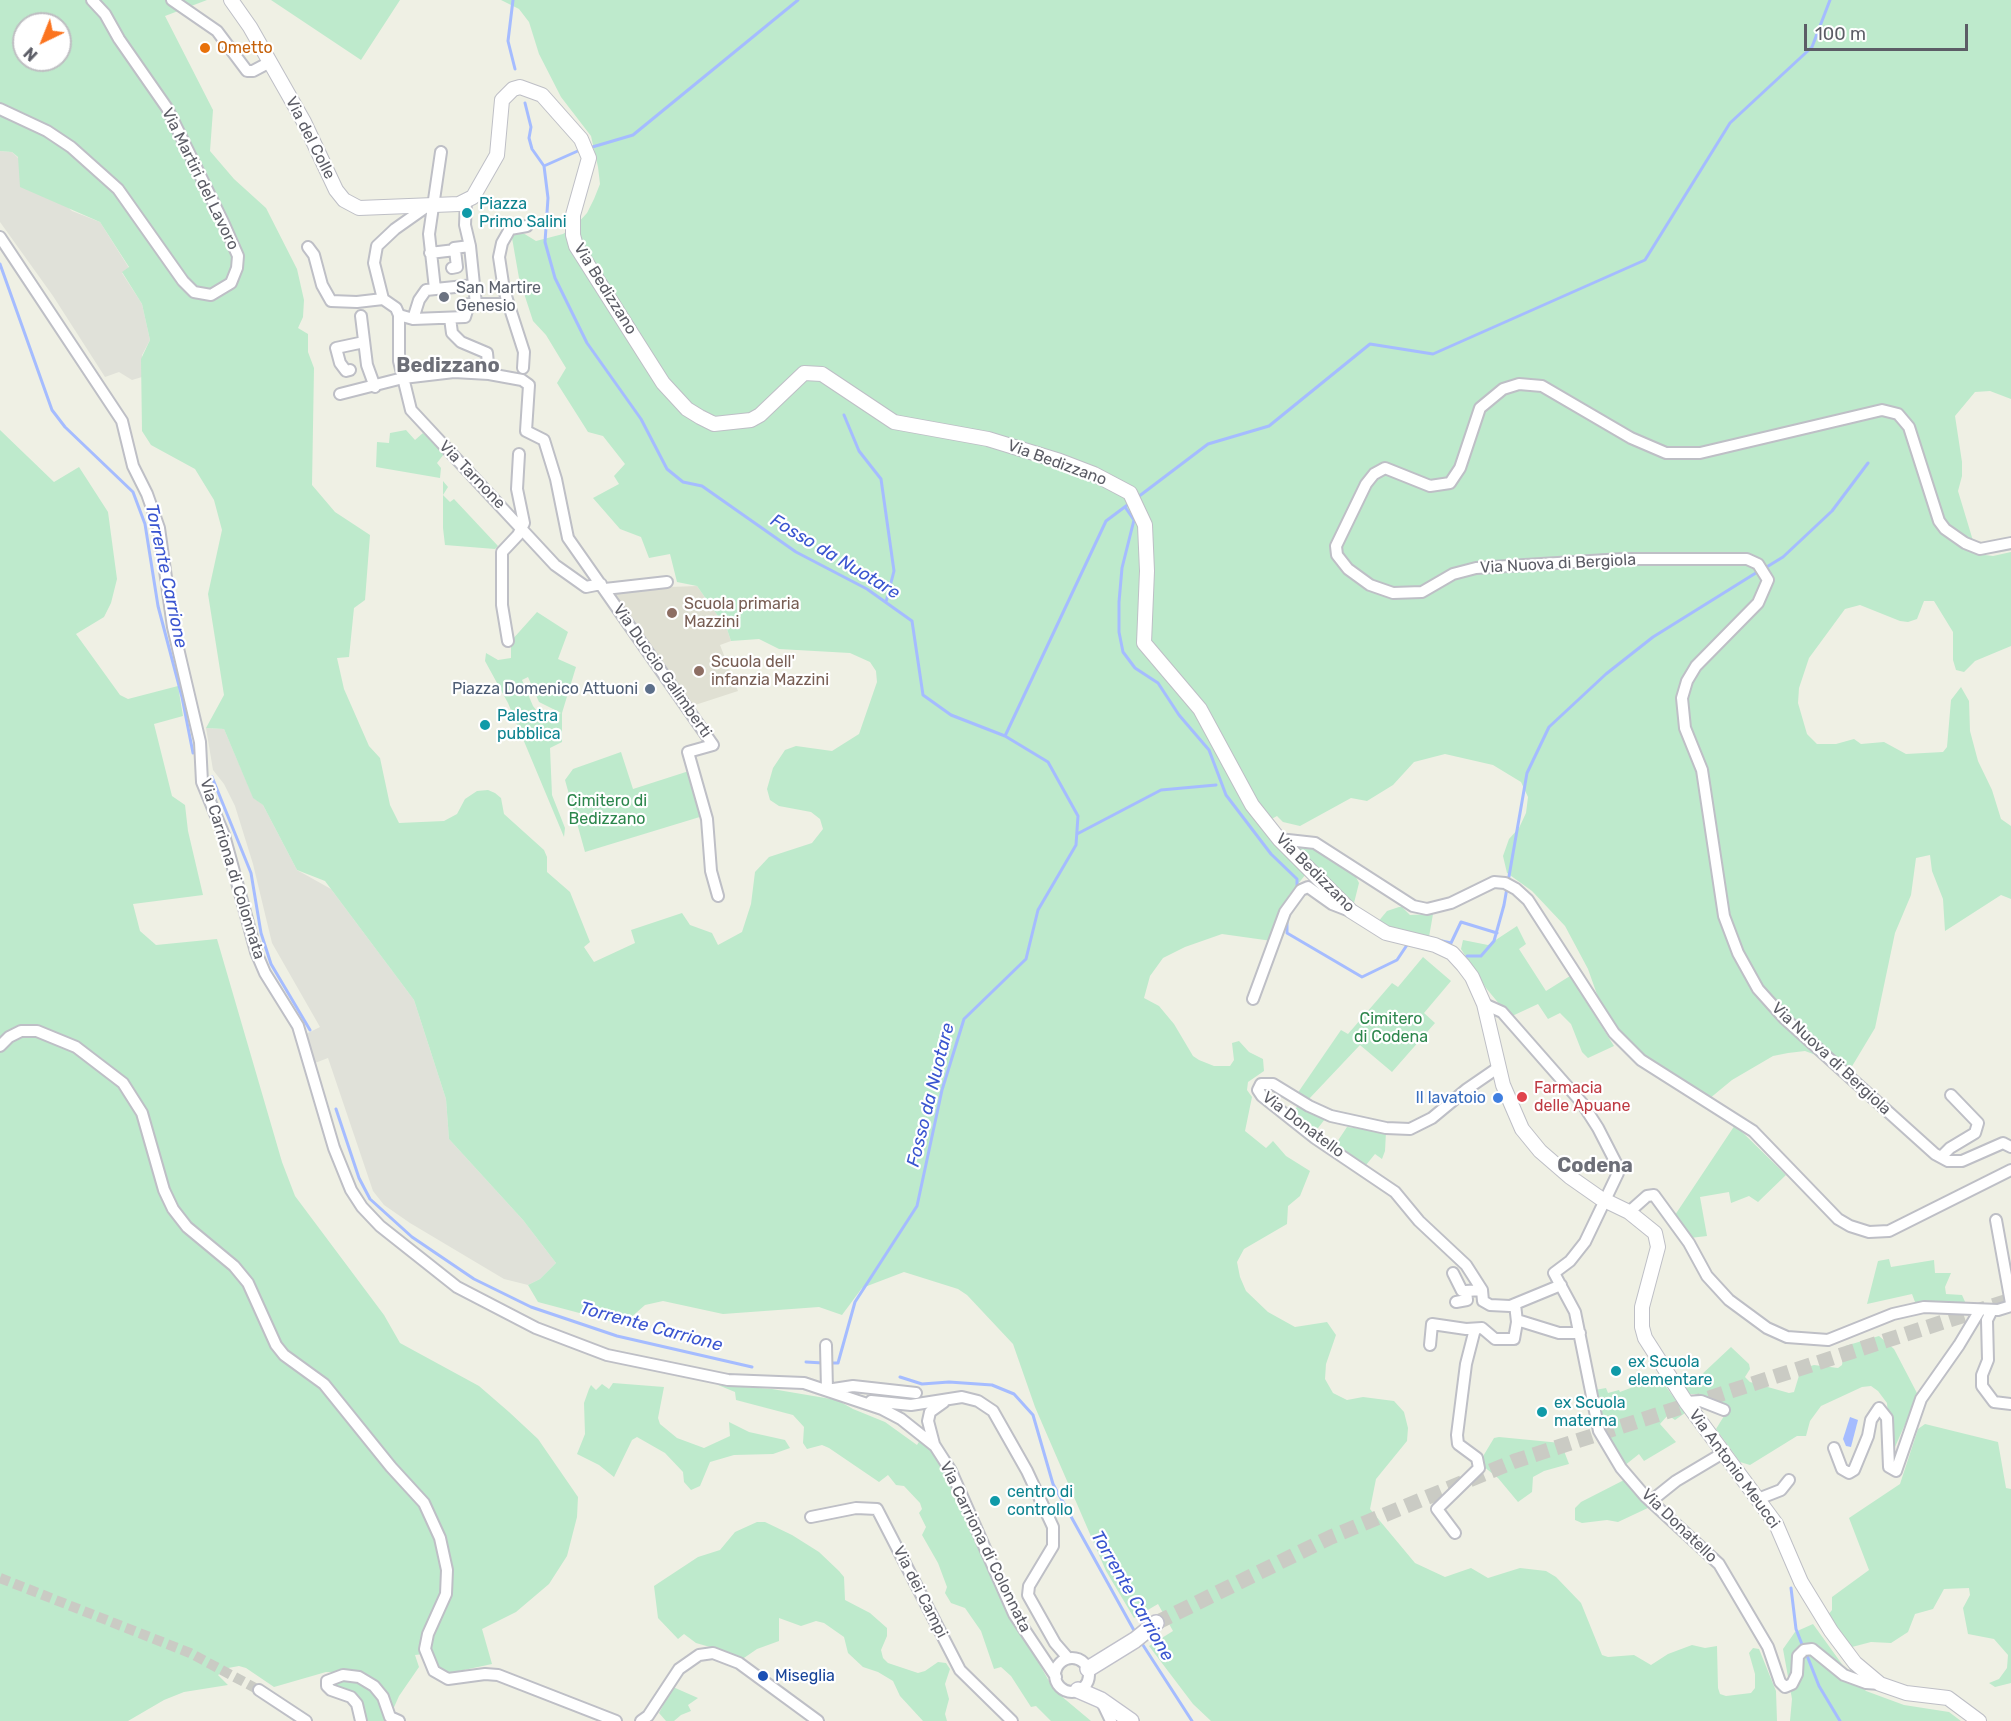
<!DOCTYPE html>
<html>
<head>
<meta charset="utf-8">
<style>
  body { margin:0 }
  #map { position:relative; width:2011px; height:1721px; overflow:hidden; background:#eff0e4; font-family:Rubik,sans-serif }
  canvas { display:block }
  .north { position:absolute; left:12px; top:12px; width:60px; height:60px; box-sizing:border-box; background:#fff; border:2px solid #bebec2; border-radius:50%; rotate:223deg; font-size:16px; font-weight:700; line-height:24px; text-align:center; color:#5c5d66 }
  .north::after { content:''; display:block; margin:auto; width:21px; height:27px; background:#fb741f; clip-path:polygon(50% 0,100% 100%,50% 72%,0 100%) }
  .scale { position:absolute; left:1804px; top:24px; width:164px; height:27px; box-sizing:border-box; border:3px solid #5c5d66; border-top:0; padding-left:8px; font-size:18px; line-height:21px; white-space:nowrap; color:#5c5d66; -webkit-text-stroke:4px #fff; paint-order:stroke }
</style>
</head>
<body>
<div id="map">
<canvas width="2011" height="1721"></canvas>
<div class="north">N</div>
<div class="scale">100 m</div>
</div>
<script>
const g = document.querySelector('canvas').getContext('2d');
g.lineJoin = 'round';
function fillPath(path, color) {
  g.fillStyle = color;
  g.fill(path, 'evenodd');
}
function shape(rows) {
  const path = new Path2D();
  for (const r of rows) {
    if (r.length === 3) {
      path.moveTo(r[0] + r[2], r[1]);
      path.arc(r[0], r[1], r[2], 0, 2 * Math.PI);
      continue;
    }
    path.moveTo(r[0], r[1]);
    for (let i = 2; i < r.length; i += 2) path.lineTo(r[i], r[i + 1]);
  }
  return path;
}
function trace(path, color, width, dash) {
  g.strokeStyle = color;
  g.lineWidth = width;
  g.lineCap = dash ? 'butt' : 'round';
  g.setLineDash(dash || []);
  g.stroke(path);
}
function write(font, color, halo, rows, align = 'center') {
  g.font = font + ' Rubik,sans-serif';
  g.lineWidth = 4.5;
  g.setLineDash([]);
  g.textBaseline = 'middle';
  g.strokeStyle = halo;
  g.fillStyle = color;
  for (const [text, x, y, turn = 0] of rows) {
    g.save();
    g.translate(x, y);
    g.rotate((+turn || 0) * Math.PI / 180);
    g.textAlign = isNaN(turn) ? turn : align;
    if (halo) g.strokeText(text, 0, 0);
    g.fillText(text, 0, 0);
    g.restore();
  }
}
const industrial = shape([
  [0,151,12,152,72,211,100,222,129,268,122,273,142,304,150,340,142,355,142,377,132,380,119,372,105,377,53,296,0,222],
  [206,728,224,729,253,797,263,805,297,870,331,889,414,1000,446,1099,449,1139,523,1220,556,1263,540,1279,528,1285,504,1279,410,1223,384,1205,373,1191,328,1058,315,1063,306,1034,320,1027,272,943,253,864,235,806,224,784,213,770]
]);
const education = shape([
  [697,586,727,629,731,641,720,645,738,691,692,706,615,597,615,589]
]);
const green = shape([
  [0,0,207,0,165,16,213,110,210,151,234,179,266,208,297,269,304,300,303,317,298,328,308,334,308,352,314,368,312,485,335,512,370,535,365,600,354,608,349,657,337,658,344,689,369,746,380,758,390,805,399,823,444,821,457,814,465,799,477,791,488,790,495,793,501,798,504,814,544,850,547,857,547,872,570,892,590,942,584,947,594,962,635,943,631,930,682,913,690,925,712,933,718,945,742,932,751,904,755,872,769,857,812,843,823,829,820,819,811,812,779,806,770,800,767,789,773,768,785,750,796,746,832,751,859,734,877,682,876,671,870,662,850,653,779,649,759,639,731,641,727,629,697,586,677,582,670,554,649,558,641,537,620,529,593,498,619,484,614,476,625,464,603,436,588,432,557,383,566,368,546,335,533,321,519,278,512,238,517,232,523,233,536,241,563,234,576,225,587,213,594,199,600,184,598,167,591,136,561,97,539,54,529,22,519,9,501,0,2011,0,2011,399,1990,391,1975,392,1955,416,1962,462,1962,476,1958,491,1977,554,1993,556,2011,552,2011,646,1975,661,1964,672,1956,670,1953,660,1953,632,1934,601,1924,601,1917,619,1908,622,1900,621,1860,605,1845,609,1809,658,1799,688,1798,703,1807,734,1817,744,1836,744,1854,739,1861,744,1884,742,1906,754,1943,752,1947,747,1951,700,1961,687,1969,701,1970,731,1978,761,1992,790,2001,819,2011,826,2011,899,2001,895,1945,931,1943,899,1932,871,1930,855,1916,858,1911,895,1895,933,1875,1028,1851,1068,1805,1051,1788,1053,1773,1056,1732,1080,1709,1099,1652,1064,1605,1017,1588,969,1565,926,1532,891,1507,873,1503,856,1509,839,1519,828,1526,813,1528,797,1521,782,1493,765,1445,754,1414,762,1393,785,1367,801,1351,798,1300,826,1283,822,1277,816,1259,826,1306,874,1289,895,1272,941,1222,934,1185,947,1163,958,1150,976,1144,998,1159,1006,1174,1024,1193,1056,1199,1060,1214,1066,1230,1066,1234,1060,1232,1043,1239,1041,1249,1052,1263,1059,1264,1071,1248,1082,1247,1090,1252,1097,1245,1131,1266,1148,1273,1141,1286,1156,1310,1171,1300,1196,1288,1206,1287,1224,1244,1249,1237,1262,1240,1277,1246,1291,1268,1312,1295,1327,1327,1322,1336,1335,1326,1364,1325,1379,1333,1393,1347,1400,1363,1397,1394,1401,1404,1412,1408,1428,1407,1441,1376,1479,1370,1509,1415,1563,1445,1577,1471,1568,1488,1578,1520,1568,1546,1571,1556,1577,1581,1603,1602,1655,1608,1657,1634,1655,1651,1665,1668,1654,1692,1645,1705,1648,1717,1646,1718,1688,1720,1694,1726,1696,1751,1693,1755,1688,1755,1674,1749,1653,1753,1648,1759,1649,1776,1691,1777,1721,1211,1721,1193,1704,1149,1646,1173,1631,1158,1604,1134,1618,1106,1571,1035,1407,1013,1344,967,1295,958,1289,904,1272,862,1288,842,1315,819,1307,723,1314,663,1301,645,1305,628,1320,617,1323,538,1302,528,1285,540,1279,556,1263,523,1220,449,1139,446,1099,414,1000,325,881,297,870,263,805,253,798,224,729,206,728,224,695,208,594,222,530,214,500,195,469,151,445,142,431,141,359,150,340,142,304,122,272,129,267,100,222,20,187,18,157,12,152,0,151],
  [24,24,60,24,60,60,24,60],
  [271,0,400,0,361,60],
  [0,430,54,482,79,467,108,512,117,579,111,603,104,617,76,634,120,695,128,699,178,686,183,716,154,724,172,796,185,805,188,831,203,895,133,904,140,931,156,945,217,939,282,1162,295,1196,384,1315,400,1343,479,1386,509,1412,538,1439,578,1497,577,1517,567,1556,549,1584,516,1612,482,1629,492,1664,450,1673,439,1667,432,1653,415,1655,419,1667,399,1696,391,1714,357,1673,326,1672,274,1687,246,1668,239,1666,228,1668,218,1675,228,1685,184,1692,164,1700,128,1721,0,1721],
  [406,430,415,440,423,433,444,454,437,463,441,468,440,478,376,467,377,442,389,443,390,433],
  [443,481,448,487,443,495,450,502,454,499,498,546,495,549,445,545,443,528],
  [537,612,568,632,558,659,576,667,562,713,562,742,550,748,552,795,565,828,564,837,508,703,485,661,486,653,498,660,511,658,511,641],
  [528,677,539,702,561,713,545,721,533,706,522,680],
  [621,752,633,789,689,771,703,816,585,852,565,780,573,769],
  [1291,843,1310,846,1355,875,1359,883,1354,903],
  [1399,907,1402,907,1410,915,1433,914,1429,937,1377,923,1387,911],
  [1517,926,1526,944,1519,949,1546,991,1570,976,1614,1046,1588,1058,1582,1052,1571,1024,1560,1013,1548,1019,1538,1004,1510,1017,1486,988,1461,949,1463,940,1488,945],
  [1423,957,1451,981,1424,1013,1435,1023,1392,1072,1360,1045,1308,1100,1297,1094,1341,1030,1348,1034,1392,983,1398,987],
  [1298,1106,1325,1119,1315,1132,1290,1114],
  [1735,1125,1786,1175,1758,1202,1749,1196,1731,1203,1729,1192,1700,1197,1707,1236,1690,1238,1675,1215],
  [1347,1127,1386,1132,1385,1151,1382,1159,1375,1154,1366,1165,1335,1145],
  [1889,1259,1891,1267,1934,1260,1935,1273,1951,1273,1945,1287,1946,1294,1962,1295,1966,1304,1915,1302,1912,1294,1867,1304,1878,1261],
  [1879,1336,1894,1349,1918,1395,1891,1456,1887,1403,1878,1391,1871,1386,1862,1387,1821,1406,1810,1421,1806,1436,1797,1436,1750,1465,1740,1462,1716,1429,1729,1408,1716,1399,1698,1394,1686,1394,1680,1381,1693,1375,1699,1377,1731,1347,1749,1364,1750,1369,1745,1377,1750,1382,1789,1393,1794,1392,1801,1369,1814,1365,1838,1368,1842,1365,1845,1346],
  [1659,1377,1685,1413,1675,1420,1668,1415,1660,1424,1676,1442,1644,1461,1639,1454,1624,1466,1601,1429,1595,1390,1606,1388,1608,1393,1619,1390,1620,1392],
  [613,1383,664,1387,658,1418,660,1424,677,1438,704,1448,730,1436,729,1422,749,1432,785,1440,790,1448,773,1454,734,1455,710,1462,700,1486,691,1490,684,1482,683,1472,665,1453,637,1437,632,1440,614,1477,599,1465,577,1454,585,1434,584,1403,589,1389,591,1385,596,1390,602,1384,609,1389],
  [718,1385,772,1389,837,1400,853,1409,885,1422,917,1445,920,1440,935,1454,944,1468,1001,1596,1054,1690,1091,1721,1051,1721,1036,1706,1031,1707,1011,1676,1001,1667,994,1669,981,1631,965,1608,951,1603,945,1593,947,1587,938,1563,922,1535,926,1527,919,1513,922,1509,920,1503,904,1486,896,1485,888,1475,879,1482,829,1448,822,1445,807,1449,803,1443,804,1427,793,1415,736,1400,735,1392],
  [1925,1424,1998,1442,2006,1488,2011,1489,2011,1683,1995,1687,1989,1683,1999,1679,2007,1668,2008,1655,1994,1639,1968,1634,1963,1608,1970,1595,1969,1588,1944,1589,1933,1609,1915,1614,1908,1632,1891,1643,1871,1642,1852,1647,1846,1643,1828,1615,1832,1610,1832,1597,1869,1570,1849,1518,1900,1484,1918,1429],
  [1499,1437,1561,1443,1569,1464,1544,1471,1533,1477,1532,1492,1518,1502,1498,1478,1483,1466,1482,1458,1494,1438],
  [1626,1479,1650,1507,1618,1522,1607,1520,1582,1523,1575,1520,1575,1508,1581,1502],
  [757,1522,765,1522,792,1535,819,1552,839,1571,844,1577,845,1600,870,1613,887,1628,887,1636,881,1650,883,1658,888,1663,918,1673,925,1671,938,1662,946,1663,950,1669,945,1684,949,1699,945,1714,947,1721,923,1721,900,1696,893,1681,878,1672,863,1667,848,1653,844,1637,824,1623,816,1621,801,1626,779,1618,779,1641,757,1649,741,1660,731,1653,696,1643,684,1634,678,1639,658,1618,654,1586,698,1557,720,1550,735,1532],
  [1813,1624,1844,1667,1866,1691,1904,1705,1949,1712,1961,1721,1790,1721,1792,1699,1783,1649,1795,1632],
  [347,1680,358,1681,370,1689,390,1721,365,1721,363,1707,331,1685,333,1681],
  [673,1687,698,1698,688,1705,691,1711,681,1715,674,1721,666,1721,659,1713]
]);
const water = shape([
  [1850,1417,1858,1420,1851,1447,1846,1446,1843,1439]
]);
const stream = shape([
  [513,0,508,41,515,69],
  [525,103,531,127,529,138,532,149,544,166,548,198,545,242,555,278,587,343,641,419,667,469,683,482,702,486,796,552,867,589,912,621,923,695,951,715,1005,736,1048,762,1078,816,1076,845,1038,910,1026,959,964,1019,942,1090,917,1206,855,1302,838,1363,830,1363],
  [589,148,633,135,798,0],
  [544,166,580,150],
  [0,264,52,410,65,427,133,492,145,524,158,606,182,697,193,753],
  [844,415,859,451,881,479,894,571,886,602],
  [1138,497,1208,444,1269,426,1370,344,1433,354,1645,260,1730,123,1812,47,1830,0],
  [1125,507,1134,520,1122,568,1119,602,1119,632,1123,652,1135,668,1158,683,1179,715,1209,750,1226,795,1271,854,1297,879,1297,888],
  [1765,568,1783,557,1832,511,1868,463],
  [1005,736,1106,521,1130,503],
  [212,777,251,873,261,933,271,964,310,1030],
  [1077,834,1161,790,1216,785],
  [1287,919,1287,933,1362,977,1397,960,1409,942],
  [1442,941,1451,943,1461,922,1497,933],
  [1467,956,1481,956,1494,941,1504,905,1527,773,1549,727,1606,674,1653,637,1759,571],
  [336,1109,359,1178,370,1199,412,1237,474,1279,531,1307,617,1336,752,1367],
  [806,1362,823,1363],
  [900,1377,922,1384,949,1382,992,1385,1014,1394,1033,1415,1053,1484,1136,1634],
  [1791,1588,1796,1629,1803,1647],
  [1141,1642,1192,1721],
  [1806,1653,1819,1686,1840,1721]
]);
const minorTunnel = shape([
  [0,1578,190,1653,259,1690]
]);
const secondaryTunnel = shape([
  [1156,1623,1331,1537,1515,1461,2011,1300]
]);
const minor = shape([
  [172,0,217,31,247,71,253,71,270,62],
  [0,109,47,131,71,147,118,189,183,281,194,292,211,295,231,283,237,268,238,256,223,222,167,108,119,39,105,14,92,0],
  [0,237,122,421,133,466,147,494,159,528,173,627,200,742,202,782,224,835,256,952,265,973,298,1026,334,1148,351,1190,362,1207,380,1226,457,1287,536,1328,607,1355,728,1380,804,1383,882,1409,901,1419,935,1446,951,1471,1014,1614,1056,1677],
  [470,246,476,304],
  [308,247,314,255,322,285,331,301,357,302,383,299],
  [455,250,454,248,470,246,465,225,466,200],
  [430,253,455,250,457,267,452,268],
  [435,289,429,234,441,152],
  [383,299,396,308,399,315,399,361,411,410,555,565,586,587,601,584],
  [383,299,374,263,377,246,395,229,429,205],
  [399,315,413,319,465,317,469,304,508,304],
  [361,316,367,365,375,387],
  [450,318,452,333,461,342,487,353,489,374],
  [413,319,419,300,426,290,474,285],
  [523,368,524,352,504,290,499,257,502,243,510,229,527,226],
  [350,370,346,371,340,363,336,348,364,342],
  [340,394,403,378,454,372,489,374,522,380,529,385,526,431,544,440,556,479,568,538,713,745,688,752,707,819,711,871,718,896],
  [2011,543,1980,549,1965,543,1945,529,1939,521,1909,427,1898,414,1882,410,1700,453,1666,453,1631,438,1542,386,1519,384,1503,389,1480,408,1460,468,1450,483,1430,486,1385,468,1374,474,1366,484,1336,546,1337,555,1348,569,1370,585,1393,593,1422,592,1453,574,1476,568,1623,559,1747,559,1758,564,1768,580,1758,603,1696,666,1687,681,1682,698,1685,728,1702,770,1724,916,1738,953,1758,989,1784,1018,1935,1154,1948,1161,1962,1161,2003,1143,2011,1147],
  [605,589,667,582],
  [508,641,502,605,502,552,518,535,524,523,517,489,519,454],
  [1279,839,1315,843,1413,906,1427,909,1451,903,1494,882,1505,883,1516,889,1528,900,1614,1033,1641,1060,1753,1131,1838,1219,1850,1226,1869,1232,1889,1231,2011,1170],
  [1253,999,1285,912,1301,890,1308,887,1332,904,1350,911],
  [1484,1004,1502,1012,1582,1103,1598,1128,1617,1165,1618,1173,1585,1242,1570,1261,1554,1273,1575,1312,1599,1431,1621,1468,1645,1496,1719,1564,1768,1647,1780,1682,1785,1687,1792,1684,1797,1674,1798,1656,1804,1650,1812,1649,1844,1675,1866,1683,1880,1684],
  [0,1046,9,1037,21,1031,37,1031,76,1047,123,1083,142,1113,164,1190,173,1209,187,1227,234,1266,248,1283,276,1345,284,1355,324,1384,391,1467,424,1503,440,1538,447,1570,446,1594,428,1634,425,1649,434,1671,448,1679,485,1674,498,1675,616,1721],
  [1499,1067,1467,1089,1432,1118,1410,1129,1386,1128,1331,1116,1309,1106,1273,1084,1261,1084,1258,1090,1262,1096,1315,1138,1395,1192,1419,1221,1466,1265,1482,1290,1483,1301,1490,1305,1510,1306,1561,1285],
  [1941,1157,1950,1148,1975,1133,1978,1123,1951,1095],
  [1629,1212,1647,1196,1654,1195,1689,1243,1707,1276,1729,1300,1767,1328,1787,1337,1828,1340,1893,1314,1924,1307,1998,1310,2011,1306],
  [1996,1220,2011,1303],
  [1453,1273,1462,1291,1466,1291],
  [1456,1302,1467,1300,1466,1291,1482,1290],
  [1992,1310,1987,1320,1988,1360,1982,1375,1982,1386,1994,1402,2011,1404],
  [1517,1320,1559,1333,1580,1333],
  [826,1345,827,1390,853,1386,916,1393],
  [1430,1345,1432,1324,1466,1329,1482,1328,1495,1339,1514,1339,1517,1322,1515,1304],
  [871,1401,911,1405,962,1397,978,1401,993,1411,1027,1471,1053,1527,1053,1546,1029,1586,1028,1595,1055,1643,1068,1658],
  [1686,1402,1701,1401,1724,1410],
  [934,1444,928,1421,930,1412,944,1402],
  [1834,1448,1842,1469,1849,1473,1854,1470,1868,1436,1871,1420,1879,1408,1887,1418,1889,1467,1896,1471,1921,1399,1959,1345,1980,1310],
  [1758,1499,1781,1490,1789,1480],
  [1651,1501,1676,1481,1723,1453],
  [811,1517,856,1508,877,1509,960,1670,1012,1721],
  [1455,1533,1437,1509,1479,1468,1477,1458,1458,1444,1457,1435,1466,1364,1475,1329],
  [1072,1675,17],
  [259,1690,306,1721],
  [1102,1702,1111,1721],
  [361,1721,357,1704,351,1697,331,1690,327,1686,327,1681,343,1675,359,1677,374,1686,383,1697,390,1717,399,1721],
  [641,1721,648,1716,679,1669,699,1655,713,1653,739,1663,818,1721]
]);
const tertiary = shape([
  [231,0,250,27,304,122,336,190,344,200,359,208,459,204,473,197,497,155,502,100,513,89,520,87,542,95,581,139,589,158,573,215,573,235,576,246,663,383,687,409,700,417,714,424,751,420,760,415,804,373,822,374,894,422,988,439,1060,461,1094,474,1130,493,1145,525,1147,571,1144,643,1200,709,1252,805,1279,839,1351,911,1386,933,1435,945,1452,953,1463,965,1472,977,1484,1004,1503,1085,1522,1129,1540,1151,1570,1177,1600,1198,1629,1212,1655,1233,1658,1247,1642,1307,1642,1327,1645,1338,1686,1402,1776,1524,1801,1582,1831,1631,1855,1663,1880,1684,1906,1693,1948,1698,1979,1721]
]);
const secondary = shape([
  [1088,1669,1135,1640,1156,1623],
  [1078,1690,1101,1700,1131,1721]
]);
const markers = [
  [205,48,6,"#e8710a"],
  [467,213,6,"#0f9aa8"],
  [444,297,6,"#6b7280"],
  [672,613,6,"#8d6e63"],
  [699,671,6,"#8d6e63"],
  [650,689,6,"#5c6f8a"],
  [485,725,6,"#0f9aa8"],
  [1522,1097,6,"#e0444e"],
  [1498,1098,6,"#3f7fe0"],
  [1616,1371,6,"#0f9aa8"],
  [1542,1412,6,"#0f9aa8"],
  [995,1501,6,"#0f9aa8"],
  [763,1676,6,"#1a4fb4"]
];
const foodNames = [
  ["Ometto",217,48]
];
const streetNames = [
  ["Via del Colle",310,138,63],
  ["Via Martiri del Lavoro",200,179,64],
  ["Via Bedizzano",605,289,58],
  ["Via Bedizzano",1057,463,20],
  ["Via Tarnone",472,475,46],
  ["Via Nuova di Bergiola",1558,564,-3],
  ["Via Duccio Galimberti",662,671,55],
  ["Via Carriona di Colonnata",232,869,73],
  ["Via Bedizzano",1315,873,45],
  ["Via Nuova di Bergiola",1831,1059,43],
  ["Via Donatello",1303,1125,37],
  ["Via Antonio Meucci",1734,1469,54],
  ["Via Donatello",1679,1526,44],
  ["Via Carriona di Colonnata",985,1547,64],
  ["Via dei Campi",920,1592,63]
];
const cultureNames = [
  ["Piazza",479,204],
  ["Primo Salini",479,222],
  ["Palestra",497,716],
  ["pubblica",497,734],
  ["ex Scuola",1628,1362],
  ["elementare",1628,1380],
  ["ex Scuola",1554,1403],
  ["materna",1554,1421],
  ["centro di",1007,1492],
  ["controllo",1007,1510]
];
const worshipNames = [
  ["San Martire",456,288],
  ["Genesio",456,306]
];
const educationNames = [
  ["Scuola primaria",684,604],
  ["Mazzini",684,622],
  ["Scuola dell'",711,662],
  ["infanzia Mazzini",711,680]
];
const serviceNames = [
  ["Piazza Domenico Attuoni",638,689]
];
const parkNames = [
  ["Cimitero di",607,801],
  ["Bedizzano",607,819],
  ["Cimitero",1391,1019],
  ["di Codena",1391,1037]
];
const healthNames = [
  ["Farmacia",1534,1088],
  ["delle Apuane",1534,1106]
];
const shopNames = [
  ["Il lavatoio",1486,1098]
];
const transitNames = [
  ["Miseglia",775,1676]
];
const waterNames = [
  ["Fosso da Nuotare",835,557,31],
  ["Torrente Carrione",166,576,78],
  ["Fosso da Nuotare",931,1095,-76],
  ["Torrente Carrione",651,1327,15],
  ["Torrente Carrione",1132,1596,60]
];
const quarterNames = [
  ["Bedizzano",448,366],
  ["Codena",1595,1166]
];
fillPath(industrial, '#e0e1d9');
fillPath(education, '#e0e0d3');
fillPath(green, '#beeacc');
fillPath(water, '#a5bcff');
trace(stream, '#a5bcff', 3);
trace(minorTunnel, '#cacbc4', 10, [10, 5]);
trace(secondaryTunnel, '#cacbc4', 15, [15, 8]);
trace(minor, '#bebfc6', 14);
trace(tertiary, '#bebfc6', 16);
trace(secondary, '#c1c1cb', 18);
trace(minor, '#fff', 10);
trace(tertiary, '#fff', 14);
trace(secondary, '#fff', 15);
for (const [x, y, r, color] of markers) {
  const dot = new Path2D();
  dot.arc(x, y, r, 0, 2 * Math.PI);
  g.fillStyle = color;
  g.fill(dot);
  trace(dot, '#fff', 2);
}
write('16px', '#c56008', '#fff', foodNames, 'left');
write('16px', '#5c5d66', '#fff', streetNames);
write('16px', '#0d838f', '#fff', cultureNames, 'left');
write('16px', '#5b616d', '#fff', worshipNames, 'left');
write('16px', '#785e54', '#fff', educationNames, 'left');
write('16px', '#4e5e75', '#fff', serviceNames, 'right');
write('16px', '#2c864c', '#fff', parkNames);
write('16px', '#be3a42', '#fff', healthNames, 'left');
write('16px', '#366cbe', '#fff', shopNames, 'right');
write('16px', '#164399', '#fff', transitNames, 'left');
write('italic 18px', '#3a55d0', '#fff', waterNames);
write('bold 20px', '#6d6f78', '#fff', quarterNames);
</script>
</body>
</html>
